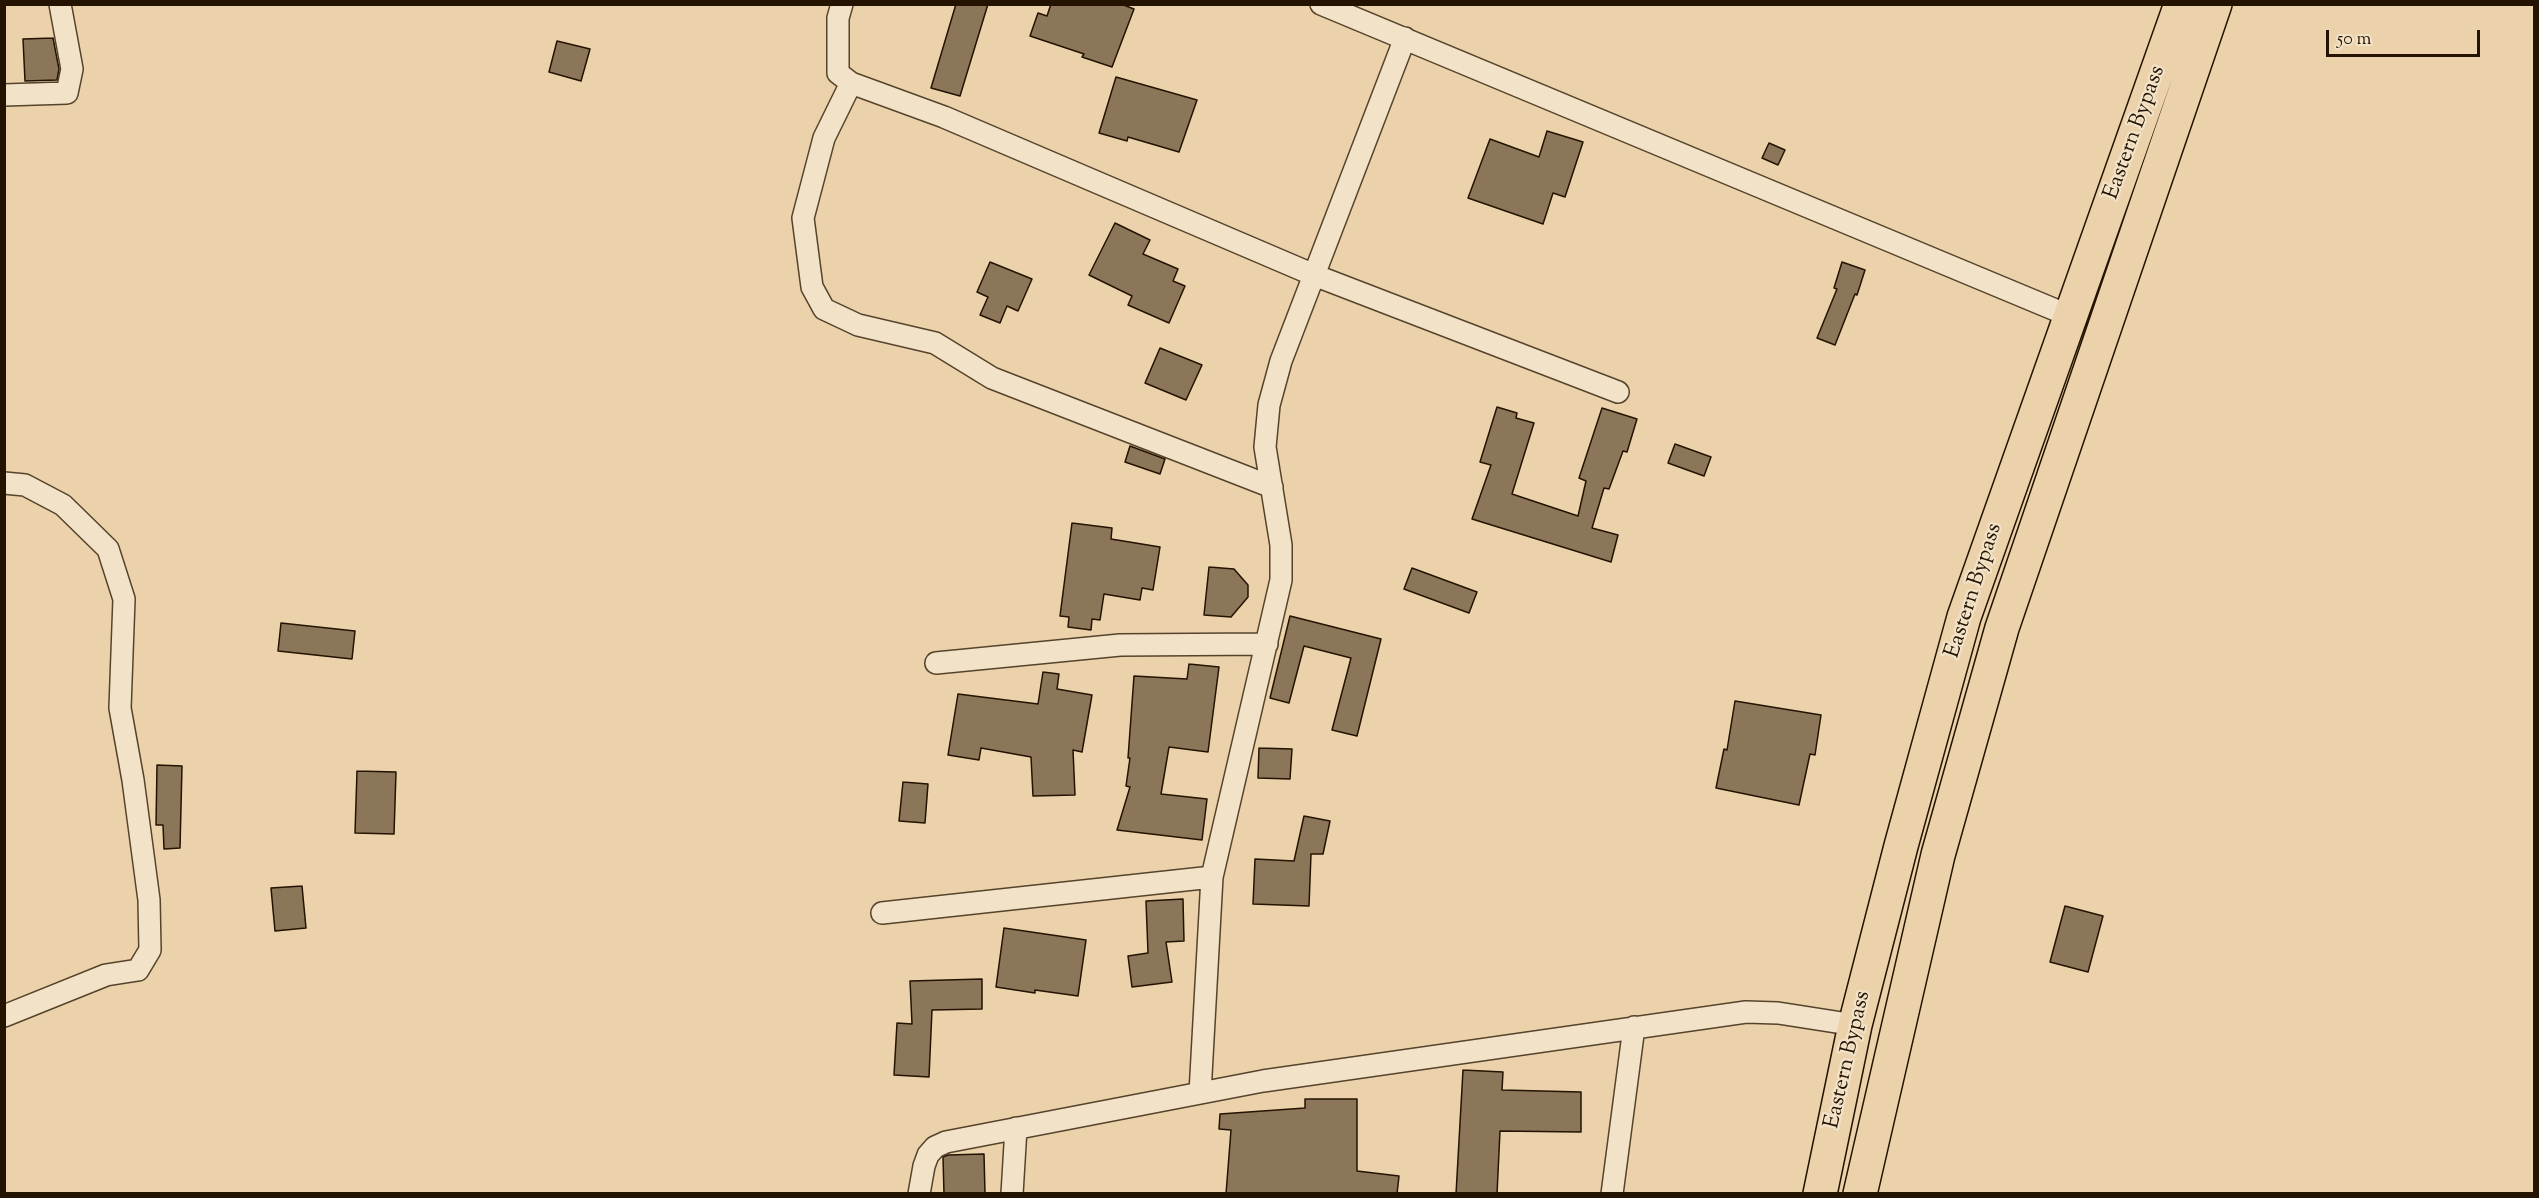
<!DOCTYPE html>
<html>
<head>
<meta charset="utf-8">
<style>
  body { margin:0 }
  #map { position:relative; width:2539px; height:1198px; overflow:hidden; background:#ebd2ab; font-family:"Sorts Mill Goudy",serif }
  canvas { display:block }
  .frame { position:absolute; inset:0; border:6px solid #231300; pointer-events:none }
  .scale { position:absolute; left:2326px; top:30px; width:154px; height:27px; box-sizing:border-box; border:3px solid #231300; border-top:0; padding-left:8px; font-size:18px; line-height:21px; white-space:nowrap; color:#231300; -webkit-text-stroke:4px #f2e2c8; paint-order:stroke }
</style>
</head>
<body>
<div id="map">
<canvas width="2539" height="1198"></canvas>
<div class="frame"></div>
<div class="scale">50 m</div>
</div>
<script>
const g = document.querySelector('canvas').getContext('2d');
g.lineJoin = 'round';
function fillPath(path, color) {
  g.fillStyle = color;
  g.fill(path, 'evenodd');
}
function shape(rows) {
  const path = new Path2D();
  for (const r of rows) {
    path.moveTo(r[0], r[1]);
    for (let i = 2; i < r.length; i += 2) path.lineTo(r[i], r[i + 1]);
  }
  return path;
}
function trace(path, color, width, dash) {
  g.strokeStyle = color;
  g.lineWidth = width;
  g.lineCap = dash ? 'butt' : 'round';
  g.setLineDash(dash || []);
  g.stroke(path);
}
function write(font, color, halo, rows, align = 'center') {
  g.font = font + ' "Sorts Mill Goudy",serif';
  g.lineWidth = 4.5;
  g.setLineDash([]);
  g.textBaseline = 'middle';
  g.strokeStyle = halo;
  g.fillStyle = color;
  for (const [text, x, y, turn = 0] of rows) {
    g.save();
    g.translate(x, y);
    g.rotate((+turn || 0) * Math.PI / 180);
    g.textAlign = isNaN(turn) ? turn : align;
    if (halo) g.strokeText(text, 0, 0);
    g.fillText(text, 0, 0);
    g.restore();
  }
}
const building = shape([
  [956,4,988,4,960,96,931,88,956,4],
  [1051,4,1121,4,1134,9,1112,67,1082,57,1084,54,1030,36,1038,13,1047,16,1051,4],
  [53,38,59,69,57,80,25,81,23,39,53,38],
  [557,41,590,49,581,81,549,72,557,41],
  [1116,77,1197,100,1179,152,1128,137,1127,141,1099,133,1116,77],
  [1547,131,1583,142,1565,197,1553,193,1543,224,1468,198,1490,139,1539,157,1547,131],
  [1769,143,1785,150,1778,165,1762,158,1769,143],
  [1115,223,1150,240,1143,254,1178,269,1173,281,1185,286,1169,323,1128,305,1132,296,1089,275,1115,223],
  [990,262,1032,279,1018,311,1007,306,1000,323,980,315,988,297,977,292,990,262],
  [1842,262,1865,270,1857,295,1855,294,1835,345,1817,338,1837,289,1834,288,1842,262],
  [1160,348,1202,365,1186,400,1145,383,1160,348],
  [1497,407,1517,413,1516,418,1534,423,1512,494,1578,516,1586,481,1579,478,1602,408,1637,419,1627,452,1623,451,1609,489,1604,488,1592,528,1618,535,1611,562,1472,519,1491,465,1480,462,1497,407],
  [1675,444,1711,457,1704,476,1668,463,1675,444],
  [1130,446,1165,459,1160,474,1125,462,1130,446],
  [1072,523,1112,528,1111,539,1160,547,1153,590,1142,588,1140,600,1104,594,1100,620,1092,619,1091,630,1068,627,1069,617,1060,616,1072,523],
  [1209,567,1234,569,1248,585,1248,597,1231,617,1204,615,1209,567],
  [1412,568,1477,592,1469,613,1404,589,1412,568],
  [1290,616,1381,639,1357,736,1332,730,1351,658,1304,646,1289,703,1270,698,1290,616],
  [281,623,355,631,352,659,278,651,281,623],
  [1189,664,1219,667,1208,752,1169,747,1161,794,1207,799,1202,840,1117,830,1130,787,1126,786,1130,758,1128,758,1134,676,1187,679,1189,664],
  [1043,672,1059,674,1057,689,1092,695,1082,752,1073,750,1075,795,1033,796,1031,757,981,748,979,760,948,755,958,694,1038,704,1043,672],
  [1735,701,1821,715,1815,755,1810,754,1799,805,1716,788,1724,749,1727,750,1735,701],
  [1259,748,1292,749,1290,779,1258,778,1259,748],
  [157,765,182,766,180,848,164,849,163,825,156,825,157,765],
  [357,771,396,772,394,834,355,833,357,771],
  [903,782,928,784,925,823,899,821,903,782],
  [1304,816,1330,821,1323,854,1311,854,1309,906,1253,904,1255,859,1294,861,1304,816],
  [302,886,306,928,275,931,271,888,302,886],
  [1183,899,1184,941,1166,942,1172,982,1132,987,1128,956,1148,953,1146,901,1183,899],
  [2065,906,2103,916,2088,972,2050,962,2065,906],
  [1004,928,1086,940,1078,996,1035,990,1035,993,996,987,1004,928],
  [982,979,982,1009,932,1010,929,1077,894,1075,897,1023,912,1024,910,981,982,979],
  [1463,1070,1503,1072,1502,1090,1581,1092,1581,1132,1500,1131,1497,1194,1456,1194,1463,1070],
  [1305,1099,1357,1099,1357,1171,1399,1176,1397,1194,1226,1194,1231,1130,1219,1129,1220,1114,1305,1108,1305,1099],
  [984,1154,985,1194,944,1194,943,1157,948,1155,984,1154]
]);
const minor = shape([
  [842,4,838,18,838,73,851,83,944,117,1314,275,1618,392],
  [1321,4,2070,316],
  [851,83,824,138,803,218,812,287,824,309,858,325,935,343,992,378,1272,487],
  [4,95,67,93,72,69,60,4],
  [4,483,25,485,63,505,108,549,124,599,120,708,133,780,149,900,150,950,138,970,106,975,4,1016],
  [936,663,1120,645,1267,644],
  [882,913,1212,877],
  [1200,1093,1212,877,1281,580,1281,545,1265,447,1269,405,1281,361,1405,38],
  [919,1194,924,1166,928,1155,935,1147,946,1142,1263,1081,1746,1012,1778,1013,1855,1025],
  [1012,1194,1016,1128],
  [1612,1194,1634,1027]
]);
const primary = shape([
  [1820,1194,1855,1025,1901,846,1964,617,2181,4],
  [1860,1194,1938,855,2002,628,2215,4]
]);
const streetNames = [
  ["Eastern Bypass",2136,133,-70],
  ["Eastern Bypass",1975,591,-72],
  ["Eastern Bypass",1849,1060,-77]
];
fillPath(building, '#8b7659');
trace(building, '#231300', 1.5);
trace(minor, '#55432b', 24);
trace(primary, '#231300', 36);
trace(minor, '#f2e2c8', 21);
trace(primary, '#ebd2ab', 33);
write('22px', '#231300', '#f2e2c8', streetNames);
</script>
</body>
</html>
